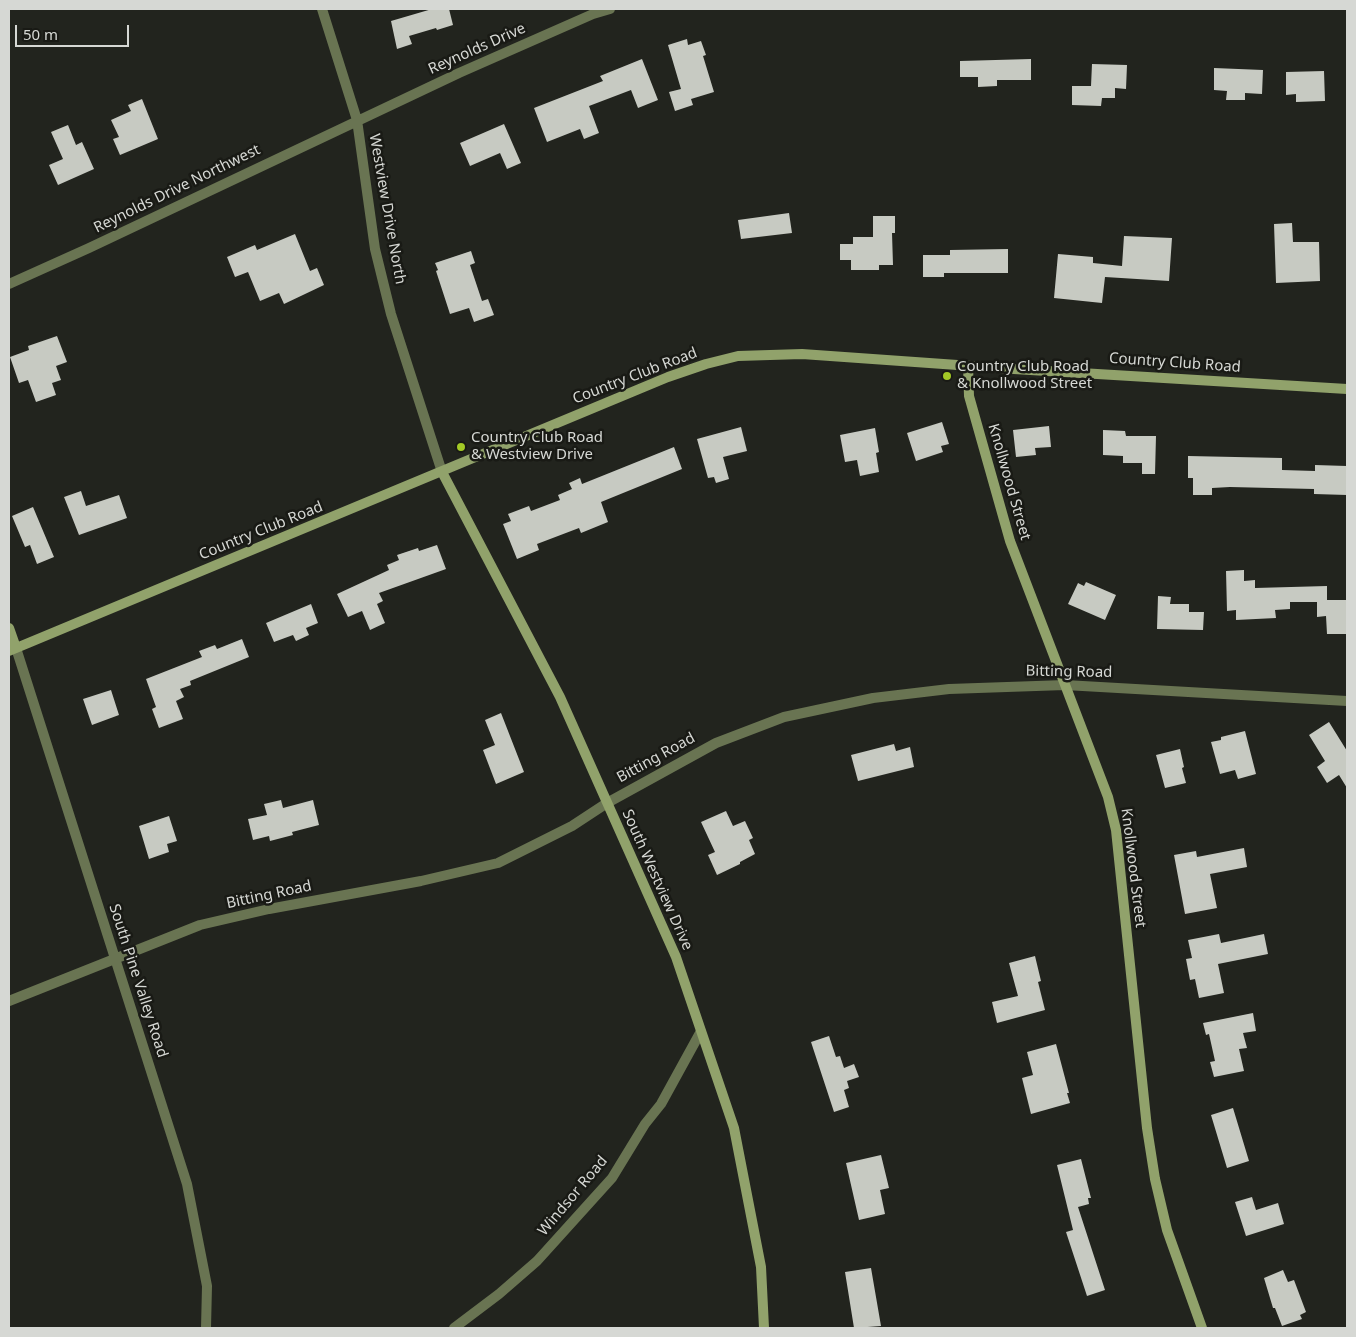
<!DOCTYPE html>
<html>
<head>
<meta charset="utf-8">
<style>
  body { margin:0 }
  #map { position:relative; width:1356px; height:1337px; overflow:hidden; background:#22241e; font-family:"Noto Sans",sans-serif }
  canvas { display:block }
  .frame { position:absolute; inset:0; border:10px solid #d6d8d4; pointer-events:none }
  .scale { position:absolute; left:15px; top:25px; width:114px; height:22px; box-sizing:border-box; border:2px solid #d6d8d4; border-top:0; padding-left:6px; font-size:15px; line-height:18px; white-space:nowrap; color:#d6d8d4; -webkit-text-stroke:4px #191a15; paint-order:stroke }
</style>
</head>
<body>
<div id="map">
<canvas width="1356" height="1337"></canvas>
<div class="frame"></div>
<div class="scale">50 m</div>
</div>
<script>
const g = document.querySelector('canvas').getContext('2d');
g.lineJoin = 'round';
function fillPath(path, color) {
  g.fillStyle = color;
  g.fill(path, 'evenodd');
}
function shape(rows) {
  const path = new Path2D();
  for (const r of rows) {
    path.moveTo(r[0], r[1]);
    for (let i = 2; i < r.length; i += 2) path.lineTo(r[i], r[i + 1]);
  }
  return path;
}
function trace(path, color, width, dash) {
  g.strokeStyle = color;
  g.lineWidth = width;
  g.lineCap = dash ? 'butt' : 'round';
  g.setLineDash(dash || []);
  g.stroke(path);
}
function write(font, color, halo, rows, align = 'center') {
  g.font = font + ' "Noto Sans",sans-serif';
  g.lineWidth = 5;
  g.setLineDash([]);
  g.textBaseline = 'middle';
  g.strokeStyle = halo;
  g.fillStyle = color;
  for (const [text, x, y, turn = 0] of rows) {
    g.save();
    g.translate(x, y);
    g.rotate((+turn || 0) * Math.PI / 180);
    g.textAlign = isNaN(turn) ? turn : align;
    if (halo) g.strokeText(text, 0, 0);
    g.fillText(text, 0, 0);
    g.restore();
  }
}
const building = shape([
  [432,9,449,9,453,25,437,30,436,28,409,36,412,44,397,49,391,21],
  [687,39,688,45,701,41,706,55,703,56,714,92,691,99,693,105,675,111,669,92,681,89,668,45],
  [642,59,658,100,638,108,631,90,589,106,599,133,584,139,580,129,547,142,534,108,603,81,600,76],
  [1031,59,1031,80,997,80,997,86,978,87,978,77,960,77,960,61],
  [1092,64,1127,65,1126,89,1115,88,1115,98,1102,98,1101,106,1072,105,1072,86,1091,86],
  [1214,68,1263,70,1262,94,1245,93,1245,100,1226,100,1227,91,1214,90],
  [1324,71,1325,101,1296,102,1296,94,1286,95,1286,72],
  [142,99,158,139,120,155,113,139,119,137,111,120,131,111,128,105],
  [504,124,521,163,507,169,500,153,470,166,460,143],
  [68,125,76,145,82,142,94,169,58,185,49,165,63,159,51,132],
  [789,213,792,233,741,239,738,220],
  [873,216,895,216,895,233,892,233,893,265,879,265,879,270,851,270,851,260,840,260,840,244,853,244,853,237,873,237],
  [1292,223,1293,242,1319,242,1320,281,1276,283,1274,224],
  [295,234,310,271,317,268,324,285,284,304,279,293,260,301,248,272,235,277,227,257,255,245,257,250],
  [1124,236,1172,238,1169,281,1105,277,1102,303,1054,298,1058,254,1093,257,1093,263,1122,266],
  [1008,249,1008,273,944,273,944,277,923,277,923,255,950,255,950,250],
  [471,251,475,263,470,265,482,301,488,299,494,315,474,322,469,308,450,314,436,271,438,270,435,263],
  [57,336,67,362,56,366,61,380,52,383,56,395,36,402,28,380,19,383,10,357,29,350,28,346],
  [942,422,949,444,941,446,943,452,916,461,907,433],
  [1049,426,1051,447,1035,448,1036,455,1016,457,1013,430],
  [741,427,747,451,723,457,729,479,716,483,714,477,708,478,697,439],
  [875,428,879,452,876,453,879,472,860,476,857,460,845,462,840,435],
  [1103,430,1125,431,1126,436,1156,436,1155,474,1142,474,1142,463,1123,463,1123,456,1103,455],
  [674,447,682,469,601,502,608,522,581,533,579,528,537,544,539,550,517,559,503,524,511,521,508,514,529,506,531,511,560,500,558,495,572,489,569,483,580,478,582,484],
  [1188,456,1282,458,1282,470,1315,471,1315,465,1347,466,1347,495,1314,494,1314,489,1230,487,1212,488,1212,495,1193,495,1193,478,1188,478],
  [81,491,86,506,119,495,127,518,79,535,64,497],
  [33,507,54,557,37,564,30,545,25,547,12,516],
  [437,545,446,569,379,593,383,601,377,604,385,623,370,630,362,611,348,617,337,594,389,570,387,565,399,560,397,555,418,548,419,551],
  [1244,570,1244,581,1255,580,1255,588,1327,586,1327,600,1347,600,1347,634,1327,634,1326,616,1317,617,1317,602,1290,602,1290,609,1275,610,1276,618,1236,620,1236,610,1227,611,1226,571],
  [1086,582,1116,595,1105,620,1068,604,1078,583,1084,586],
  [1158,596,1171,597,1170,604,1189,604,1189,612,1204,612,1203,630,1157,629],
  [311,604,318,623,306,628,309,635,296,641,293,635,274,642,266,623],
  [242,639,249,657,190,681,191,685,180,689,184,697,176,701,183,719,159,728,152,709,156,707,146,679,202,657,199,651,215,645,217,649],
  [111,690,119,715,92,725,83,699],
  [501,713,524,772,496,784,483,750,495,745,485,720],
  [1329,722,1347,751,1347,788,1339,775,1327,783,1317,767,1325,761,1309,735],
  [1245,731,1256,774,1238,779,1235,770,1220,774,1211,742,1221,740,1221,737],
  [894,744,896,751,910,747,914,767,858,781,851,755],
  [1180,749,1184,767,1182,768,1186,783,1165,788,1156,755],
  [281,800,283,808,313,800,319,825,292,832,293,835,270,841,269,836,253,840,248,819,267,815,264,804],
  [726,811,733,826,745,821,753,838,749,840,755,854,740,862,740,864,717,875,708,855,715,852,701,822],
  [169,816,177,841,167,844,169,852,149,859,139,826],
  [1244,848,1247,867,1210,874,1217,908,1185,914,1174,855,1196,851,1197,857],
  [1219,934,1221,943,1264,934,1268,954,1218,964,1224,993,1199,998,1195,979,1190,980,1186,959,1192,958,1188,940],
  [1035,956,1041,981,1038,982,1045,1010,997,1023,992,1002,1018,996,1009,963],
  [1253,1013,1256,1031,1243,1033,1247,1048,1239,1049,1244,1071,1214,1077,1210,1062,1215,1061,1209,1034,1206,1035,1203,1023],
  [829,1036,836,1057,840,1056,844,1068,854,1064,859,1077,847,1081,849,1088,844,1090,849,1107,834,1112,811,1042],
  [1056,1044,1069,1093,1067,1093,1070,1103,1031,1114,1022,1078,1033,1075,1027,1052],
  [1233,1108,1249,1161,1227,1168,1211,1115],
  [881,1155,889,1188,880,1190,885,1214,859,1220,846,1163],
  [1081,1159,1091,1198,1088,1198,1089,1204,1078,1207,1105,1290,1087,1296,1066,1232,1073,1230,1057,1165],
  [1252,1197,1256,1210,1278,1203,1284,1224,1246,1236,1235,1202],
  [871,1268,881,1326,854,1328,845,1272],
  [1283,1270,1288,1282,1294,1280,1306,1312,1300,1315,1302,1319,1282,1326,1275,1308,1273,1308,1264,1278]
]);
const street = shape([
  [322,9,357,120,375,249,391,314,442,472],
  [9,284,89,248,459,73,593,14,610,9],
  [16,648,187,1184,207,1286,206,1328],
  [9,1001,200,925,269,909,421,881,498,863,572,826,607,803,716,743,784,717,873,698,949,689,1065,685,1347,701],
  [454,1328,499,1294,537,1261,612,1178,645,1124,661,1104,700,1033]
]);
const secondary = shape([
  [968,366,969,396,1010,541,1108,797,1116,830,1147,1128,1155,1179,1167,1230,1202,1328],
  [442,472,560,697,676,957,734,1128,761,1267,764,1328],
  [9,628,16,648],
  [9,651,668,377,706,364,738,356,802,354,1014,369,1347,389]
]);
const markers = [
  [947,376,5,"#a3c926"],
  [461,447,5,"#a3c926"]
];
const streetNames = [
  ["Reynolds Drive",477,49,-24],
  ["Reynolds Drive Northwest",177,189,-26],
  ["Westview Drive North",387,209,80],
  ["Country Club Road",1175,363,4],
  ["Country Club Road",635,376,-21],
  ["Knollwood Street",1009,482,74],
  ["Country Club Road",261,531,-22],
  ["Bitting Road",1069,672,1],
  ["Bitting Road",656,758,-29],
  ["Knollwood Street",1133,868,83],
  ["South Westview Drive",657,880,66],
  ["Bitting Road",269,895,-12],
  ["South Pine Valley Road",138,981,72],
  ["Windsor Road",573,1196,-50]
];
const poiNames = [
  ["Country Club Road",957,367],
  ["& Knollwood Street",957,384],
  ["Country Club Road",471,438],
  ["& Westview Drive",471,455]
];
fillPath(building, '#c7cac2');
trace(street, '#697452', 10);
trace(secondary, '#91a26b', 10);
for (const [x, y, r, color] of markers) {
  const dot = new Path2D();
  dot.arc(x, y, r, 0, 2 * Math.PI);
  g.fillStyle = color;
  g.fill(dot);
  trace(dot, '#191a15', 2);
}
write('15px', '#d6d8d4', '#191a15', streetNames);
write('15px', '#d6d8d4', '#191a15', poiNames, 'left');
</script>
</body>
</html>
